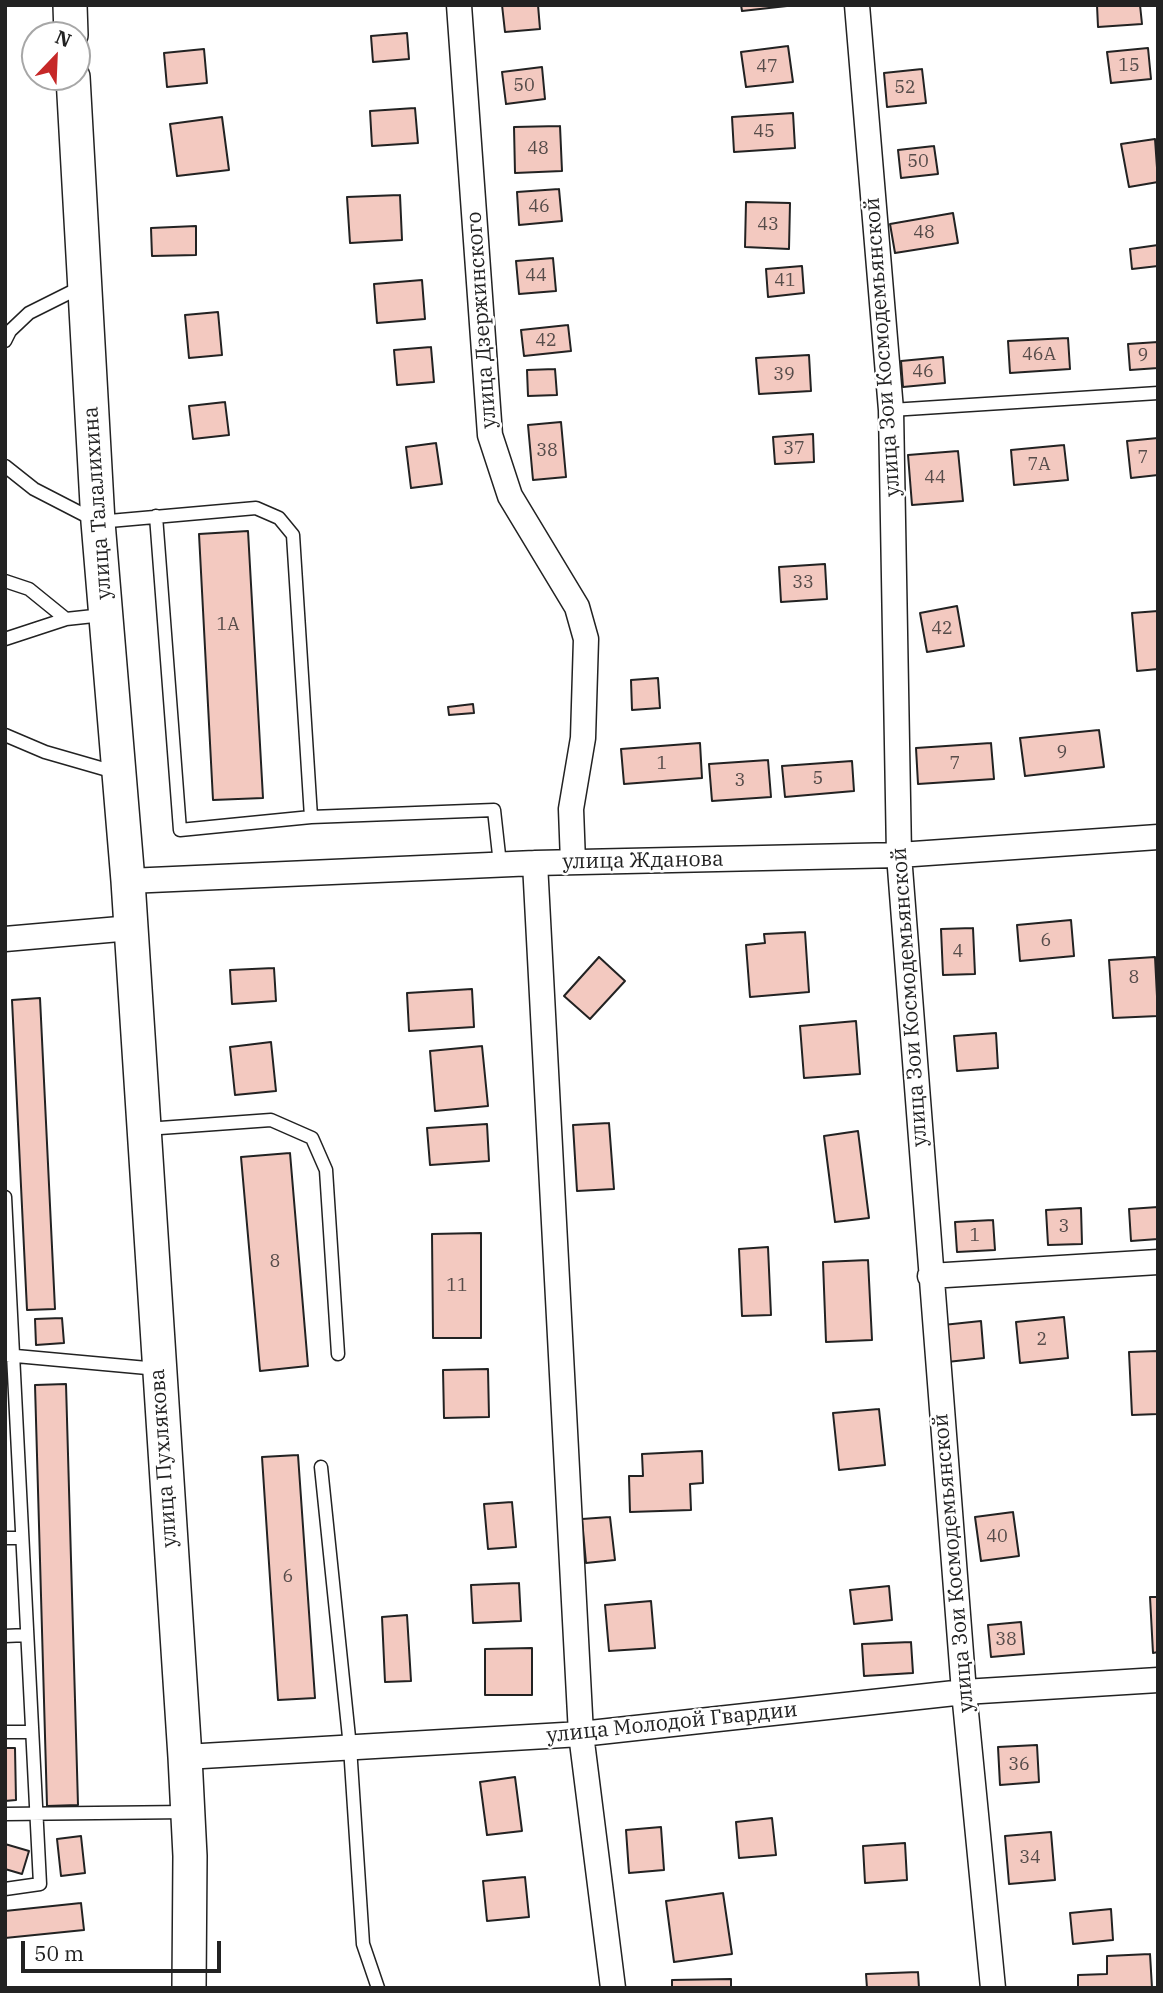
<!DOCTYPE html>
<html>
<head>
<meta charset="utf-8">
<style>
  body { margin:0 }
  #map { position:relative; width:1163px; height:1993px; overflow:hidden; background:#fff; font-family:"IBM Plex Serif",serif }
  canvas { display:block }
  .frame { position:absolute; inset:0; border:7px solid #222; pointer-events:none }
  .north { position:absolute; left:21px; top:21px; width:70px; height:70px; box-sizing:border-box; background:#fff; border:2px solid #a7a7a7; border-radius:50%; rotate:23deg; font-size:19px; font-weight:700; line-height:28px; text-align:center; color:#222 }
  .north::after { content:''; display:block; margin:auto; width:24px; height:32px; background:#c62828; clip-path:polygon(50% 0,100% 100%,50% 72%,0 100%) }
  .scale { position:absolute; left:21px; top:1941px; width:200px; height:32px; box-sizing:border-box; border:4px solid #222; border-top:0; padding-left:9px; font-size:21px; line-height:24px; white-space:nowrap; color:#222; -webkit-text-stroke:5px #fff; paint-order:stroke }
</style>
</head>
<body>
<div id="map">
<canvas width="1163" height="1993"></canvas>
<div class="frame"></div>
<div class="north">N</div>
<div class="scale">50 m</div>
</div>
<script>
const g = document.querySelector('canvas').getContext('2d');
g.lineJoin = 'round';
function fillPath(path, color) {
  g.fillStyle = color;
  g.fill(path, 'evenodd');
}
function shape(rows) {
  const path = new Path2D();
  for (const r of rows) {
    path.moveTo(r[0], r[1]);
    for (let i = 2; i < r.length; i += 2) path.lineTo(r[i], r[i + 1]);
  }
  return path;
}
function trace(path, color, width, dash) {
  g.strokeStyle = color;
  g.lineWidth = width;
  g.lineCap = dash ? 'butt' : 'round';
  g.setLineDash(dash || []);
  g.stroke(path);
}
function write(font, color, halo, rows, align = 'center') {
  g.font = font + ' "IBM Plex Serif",serif';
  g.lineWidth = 5;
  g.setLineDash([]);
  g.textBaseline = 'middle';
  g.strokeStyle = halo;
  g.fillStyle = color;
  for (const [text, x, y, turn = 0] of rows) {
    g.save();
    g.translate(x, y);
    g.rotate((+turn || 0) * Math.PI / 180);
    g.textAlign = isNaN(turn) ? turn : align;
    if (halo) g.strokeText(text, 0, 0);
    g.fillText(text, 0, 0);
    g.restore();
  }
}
const building = shape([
  [502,5,538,5,540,29,505,32,502,5],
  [741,5,787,5,787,6,742,11,741,5],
  [1097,5,1140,5,1142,24,1098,27,1097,5],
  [407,33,409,59,373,62,371,36,407,33],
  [788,46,793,82,746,87,741,52,788,46],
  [1148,48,1151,79,1111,83,1107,52,1148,48],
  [204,49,207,83,167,87,164,53,204,49],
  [542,67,545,99,506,104,502,72,542,67],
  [922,69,926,103,887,107,884,73,922,69],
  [415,108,418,143,372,146,370,111,415,108],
  [793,113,795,148,734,152,732,117,793,113],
  [222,117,229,170,177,176,170,124,222,117],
  [560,126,562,171,515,173,514,127,560,126],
  [1155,139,1158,182,1129,187,1121,144,1155,139],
  [934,146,938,174,901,178,898,150,934,146],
  [559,189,562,221,519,225,517,192,559,189],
  [400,195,402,240,350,243,347,197,400,195],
  [746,202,790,203,789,249,745,247,746,202],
  [953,213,958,243,895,253,890,224,953,213],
  [196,226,196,255,152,256,151,228,196,226],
  [1158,245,1158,266,1132,269,1130,249,1158,245],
  [553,258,556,291,519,294,516,261,553,258],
  [802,266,804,293,768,297,766,269,802,266],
  [422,280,425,319,377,323,374,284,422,280],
  [218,312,222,355,189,358,185,315,218,312],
  [568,325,571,351,524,356,521,330,568,325],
  [1068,338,1070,369,1010,373,1008,341,1068,338],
  [1158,342,1158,368,1130,370,1128,344,1158,342],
  [431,347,434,382,397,385,394,350,431,347],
  [809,355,811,391,759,394,756,358,809,355],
  [943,357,945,383,903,387,901,361,943,357],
  [555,369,557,395,528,396,527,370,555,369],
  [225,402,229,435,193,439,189,406,225,402],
  [561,422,566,477,533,480,528,425,561,422],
  [813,434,814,462,775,464,773,437,813,434],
  [1158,438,1158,475,1131,478,1127,441,1158,438],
  [436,443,442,484,411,488,406,447,436,443],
  [1064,445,1068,480,1014,485,1011,450,1064,445],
  [958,451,963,501,912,505,908,455,958,451],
  [248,531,263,798,213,800,199,534,248,531],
  [825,564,827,599,781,602,779,567,825,564],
  [957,606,964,646,927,652,920,613,957,606],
  [1158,611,1158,669,1137,671,1132,613,1158,611],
  [658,678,660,708,632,710,631,680,658,678],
  [473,704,474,713,449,715,448,707,473,704],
  [1099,730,1104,767,1025,776,1020,738,1099,730],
  [700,743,702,778,624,784,621,749,700,743],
  [991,743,994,779,918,784,916,748,991,743],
  [768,760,771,797,712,801,709,764,768,760],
  [852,761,854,791,785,797,782,766,852,761],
  [1071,920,1074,956,1020,961,1017,925,1071,920],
  [973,928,975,974,943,975,941,929,973,928],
  [805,932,809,992,750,997,746,945,765,943,764,934,805,932],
  [599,957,625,981,590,1019,564,996,599,957],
  [1155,957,1158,1016,1113,1018,1109,960,1155,957],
  [274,968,276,1001,232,1004,230,970,274,968],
  [472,989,474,1027,409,1031,407,993,472,989],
  [40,998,55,1309,27,1310,12,1000,40,998],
  [856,1021,860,1074,804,1078,800,1026,856,1021],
  [996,1033,998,1068,957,1071,954,1036,996,1033],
  [271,1042,276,1091,235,1095,230,1047,271,1042],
  [482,1046,488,1106,435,1111,430,1051,482,1046],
  [609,1123,614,1189,577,1191,573,1125,609,1123],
  [487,1124,489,1161,430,1165,427,1128,487,1124],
  [858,1131,869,1218,835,1222,824,1136,858,1131],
  [290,1153,308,1366,260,1371,241,1157,290,1153],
  [1158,1207,1158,1239,1131,1241,1129,1209,1158,1207],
  [1081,1208,1082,1244,1048,1245,1046,1210,1081,1208],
  [993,1220,995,1250,957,1252,955,1222,993,1220],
  [481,1233,481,1338,433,1338,432,1234,481,1233],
  [768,1247,771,1315,742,1316,739,1249,768,1247],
  [868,1260,872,1340,826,1342,823,1262,868,1260],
  [1064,1317,1068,1358,1020,1363,1016,1322,1064,1317],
  [62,1318,64,1343,36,1345,35,1319,62,1318],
  [981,1321,984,1358,947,1362,943,1325,981,1321],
  [1158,1351,1158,1414,1132,1415,1129,1352,1158,1351],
  [488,1369,489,1417,444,1418,443,1370,488,1369],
  [66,1384,78,1805,47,1806,35,1385,66,1384],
  [879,1409,885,1465,839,1470,833,1413,879,1409],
  [702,1451,703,1483,690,1484,691,1510,630,1512,629,1476,643,1476,642,1454,702,1451],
  [298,1455,315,1698,278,1700,262,1457,298,1455],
  [512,1502,516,1547,488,1549,484,1504,512,1502],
  [1013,1512,1019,1556,981,1561,975,1517,1013,1512],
  [610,1517,615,1560,586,1563,582,1519,610,1517],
  [519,1583,521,1621,473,1623,471,1585,519,1583],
  [889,1586,892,1620,854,1624,850,1590,889,1586],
  [1150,1597,1158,1597,1158,1652,1153,1653,1150,1597],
  [651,1601,655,1648,609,1651,605,1605,651,1601],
  [407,1615,411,1681,385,1682,382,1617,407,1615],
  [1021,1622,1024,1654,991,1657,988,1625,1021,1622],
  [911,1642,913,1673,864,1676,862,1644,911,1642],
  [532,1648,532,1695,485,1695,485,1649,532,1648],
  [1037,1745,1039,1782,1000,1785,998,1747,1037,1745],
  [5,1748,15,1748,16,1800,5,1801,5,1748],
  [515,1777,522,1831,487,1835,480,1782,515,1777],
  [772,1818,776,1855,739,1858,736,1822,772,1818],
  [661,1827,664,1870,629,1873,626,1830,661,1827],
  [1051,1832,1055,1880,1009,1884,1005,1836,1051,1832],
  [81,1836,85,1873,61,1876,57,1839,81,1836],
  [905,1843,907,1880,865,1883,863,1846,905,1843],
  [5,1844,29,1851,22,1874,5,1869,5,1844],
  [525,1877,529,1917,487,1921,483,1881,525,1877],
  [723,1893,732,1954,674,1962,666,1901,723,1893],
  [81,1903,84,1930,5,1938,5,1911,81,1903],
  [1111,1909,1113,1940,1073,1944,1070,1913,1111,1909],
  [1150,1954,1152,1988,1078,1988,1078,1975,1107,1974,1107,1956,1150,1954],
  [918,1972,919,1988,867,1988,866,1974,918,1972],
  [731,1979,731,1988,672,1988,672,1980,731,1979]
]);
const lane = shape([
  [5,341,10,331,29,313,83,286],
  [891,410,1158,393],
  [5,466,34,489,98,522,256,508,279,518,293,535,311,817],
  [156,516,180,830,311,817,494,810,500,864],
  [5,581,29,589,66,619],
  [5,639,66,619,103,615],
  [5,735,45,752,118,773],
  [146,1129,271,1120,312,1138,326,1170,338,1354],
  [5,1197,40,1884,5,1889],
  [5,1355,158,1369],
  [321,1467,350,1747,363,1944,378,1988],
  [5,1538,22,1538],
  [5,1636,27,1635],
  [5,1732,32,1732],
  [5,1814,188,1812]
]);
const street = shape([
  [459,5,490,435,510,496,577,607,586,639,583,738,571,809,573,862],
  [857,5,891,410,899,855,964,1692,993,1988],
  [535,863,581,1734,613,1988],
  [128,881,535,863,899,855,1158,837],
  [5,939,131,928],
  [930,1276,1158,1262],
  [185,1757,581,1734,964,1692,1158,1680]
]);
const secondary = shape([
  [70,5,71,35],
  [73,77,98,522,128,881,185,1757,190,1856,189,1988]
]);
const numberNames = [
  ["15",1129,66],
  ["47",767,67],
  ["50",524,86],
  ["52",905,88],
  ["45",764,132],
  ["48",538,149],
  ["50",918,162],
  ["46",539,207],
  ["43",768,225],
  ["48",924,233],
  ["44",536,276],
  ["41",785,281],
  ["42",546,341],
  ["46А",1039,355],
  ["9",1143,356],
  ["46",923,372],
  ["39",784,375],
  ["37",794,449],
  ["38",547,451],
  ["7",1143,458],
  ["7А",1039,465],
  ["44",935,478],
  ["33",803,583],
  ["1А",228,625],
  ["42",942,629],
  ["9",1062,753],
  ["1",662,764],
  ["7",955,764],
  ["5",818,779],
  ["3",740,781],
  ["6",1046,941],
  ["4",958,952],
  ["8",1134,978],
  ["3",1064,1227],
  ["1",975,1236],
  ["8",275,1262],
  ["11",457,1286],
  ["2",1042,1340],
  ["40",997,1537],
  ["6",288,1577],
  ["38",1006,1640],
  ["36",1019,1765],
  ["34",1030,1858]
];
const streetNames = [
  ["улица Дзержинского",482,320,-94],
  ["улица Зои Космодемьянской",883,347,-94],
  ["улица Талалихина",98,503,-94],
  ["улица Жданова",643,861,-1],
  ["улица Зои Космодемьянской",910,997,-94],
  ["улица Пухлякова",164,1458,-94],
  ["улица Зои Космодемьянской",954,1563,-95],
  ["улица Молодой Гвардии",672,1723,-6]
];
fillPath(building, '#f3c9c0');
trace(building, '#222', 2);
trace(lane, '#222', 15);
trace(street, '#222', 27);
trace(secondary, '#222', 36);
trace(lane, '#fff', 12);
trace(street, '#fff', 24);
trace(secondary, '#fff', 33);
write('18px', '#564c4a', null, numberNames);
write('21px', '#222', '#fff', streetNames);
</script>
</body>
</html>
